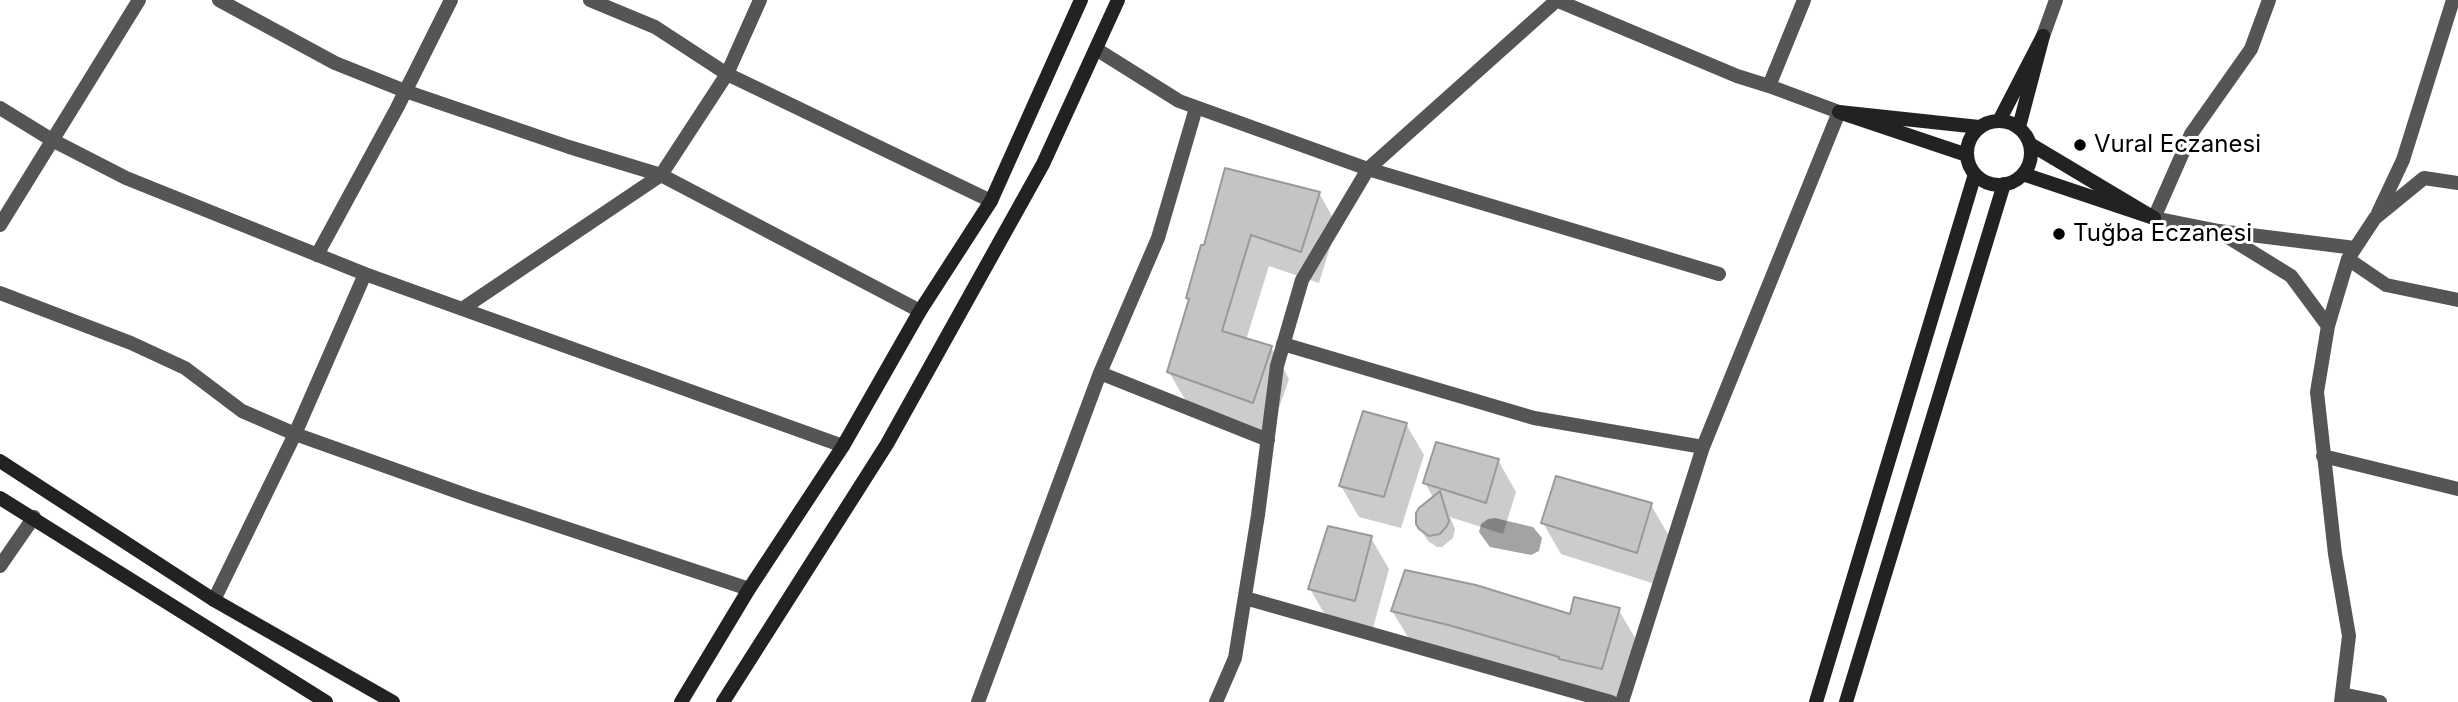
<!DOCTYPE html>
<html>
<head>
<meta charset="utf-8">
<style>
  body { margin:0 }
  canvas { display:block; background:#fff }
</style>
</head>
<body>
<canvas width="2458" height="702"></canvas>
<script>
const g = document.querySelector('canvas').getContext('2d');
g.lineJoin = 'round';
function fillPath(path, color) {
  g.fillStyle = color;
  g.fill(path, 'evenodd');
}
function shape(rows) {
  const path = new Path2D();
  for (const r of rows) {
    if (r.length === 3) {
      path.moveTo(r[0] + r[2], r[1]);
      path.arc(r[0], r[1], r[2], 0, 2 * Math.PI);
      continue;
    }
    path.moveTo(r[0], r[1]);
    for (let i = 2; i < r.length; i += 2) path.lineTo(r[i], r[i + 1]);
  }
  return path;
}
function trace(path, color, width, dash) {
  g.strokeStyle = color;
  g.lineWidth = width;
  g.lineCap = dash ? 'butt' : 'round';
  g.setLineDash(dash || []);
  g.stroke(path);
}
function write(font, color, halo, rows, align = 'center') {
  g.font = font + ' Inter,sans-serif';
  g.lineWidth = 6;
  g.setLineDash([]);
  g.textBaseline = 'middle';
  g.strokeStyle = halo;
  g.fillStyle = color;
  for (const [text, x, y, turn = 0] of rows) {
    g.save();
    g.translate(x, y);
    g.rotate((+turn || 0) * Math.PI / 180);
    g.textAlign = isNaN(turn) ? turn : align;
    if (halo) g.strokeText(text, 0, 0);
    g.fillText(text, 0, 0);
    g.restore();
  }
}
const water = shape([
  [1495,518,1533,527,1542,538,1539,551,1531,555,1490,547,1479,532,1481,524,1488,519]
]);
const shadow = shape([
  [1319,193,1337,225,1319,283,1269,266,1246,340,1271,347,1289,379,1270,434,1187,403,1169,372,1190,302,1188,298,1202,247],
  [1406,424,1424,455,1401,528,1359,517,1341,486],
  [1498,460,1516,492,1503,534,1450,517,1455,529,1453,538,1442,547,1437,547,1428,541,1420,529,1434,499,1425,483],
  [1651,505,1669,536,1655,584,1561,554,1543,523],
  [1371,538,1389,569,1372,632,1328,620,1310,589],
  [1618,609,1637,641,1620,699,1411,642,1392,611,1571,616]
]);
const building = shape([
  [1225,168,1320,192,1301,252,1251,235,1222,331,1272,346,1253,403,1167,372,1189,299,1186,298,1201,245,1204,245,1225,168],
  [1363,411,1407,423,1384,497,1339,486,1363,411],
  [1436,442,1499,459,1486,503,1423,483,1436,442],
  [1556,476,1652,503,1637,553,1541,523,1556,476],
  [1440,491,1449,521,1447,526,1440,534,1429,536,1419,529,1416,524,1416,513,1419,508,1440,491],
  [1328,526,1372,536,1355,601,1308,589,1328,526],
  [1405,570,1476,585,1570,614,1574,597,1620,608,1602,669,1559,659,1559,657,1452,626,1391,611,1405,570]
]);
const street = shape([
  [219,0,335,63,405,91,569,147,661,175,920,311],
  [590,0,655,27,727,74,991,201],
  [1556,0,1737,76,1769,86,1839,112,1703,447,1622,702],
  [2269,0,2251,49,2191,134,2154,218,2219,231,2355,248],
  [2043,36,2056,0],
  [1096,49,1179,101,1368,169,1719,274],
  [1769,86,1804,0],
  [0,108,52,140,126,178,365,274,843,446],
  [2378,213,2403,160,2453,0],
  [0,225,139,0],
  [2223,234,2291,276,2328,326],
  [317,255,397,108,451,0],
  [2348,259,2386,285,2458,300],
  [0,293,131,343,185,368,242,411,295,434,469,496,749,589],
  [462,309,661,175,727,74,760,0],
  [1283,344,1534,418,1703,447],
  [1100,373,1268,440],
  [2323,456,2458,489],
  [0,566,34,517],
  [1245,598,1611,702],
  [214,600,295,434,365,274],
  [2342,694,2380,702],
  [978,702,1100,373,1158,238,1196,108],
  [1216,702,1235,658,1258,515,1277,366,1302,280,1368,169,1557,0],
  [2341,702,2349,636,2335,554,2317,392,2328,326,2348,259,2375,218,2424,178,2458,183]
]);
const secondary = shape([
  [1999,121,2043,36,2019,127],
  [1999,153,32],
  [1967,155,1839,112,1979,127],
  [2023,174,2154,218,2030,144],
  [0,461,214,600,393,702],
  [0,498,326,702],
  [681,702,749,589,843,446,920,311,991,201,1081,0],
  [723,702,887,444,1043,164,1118,0],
  [1816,702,1975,174],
  [1846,702,2004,184]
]);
const markers = [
  [2080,145,7,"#000"],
  [2059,234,7,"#000"]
];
const poiNames = [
  ["Vural Eczanesi",2094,145],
  ["Tuğba Eczanesi",2073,234]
];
fillPath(water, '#a3a3a3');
fillPath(shadow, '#0003');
fillPath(building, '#c4c4c4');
trace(building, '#999', 2);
trace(street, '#555', 14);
trace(secondary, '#222', 14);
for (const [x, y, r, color] of markers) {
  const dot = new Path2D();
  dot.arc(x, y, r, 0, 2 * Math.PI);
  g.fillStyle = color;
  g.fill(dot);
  trace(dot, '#fff', 2.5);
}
write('24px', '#000', '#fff', poiNames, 'left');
</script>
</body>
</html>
